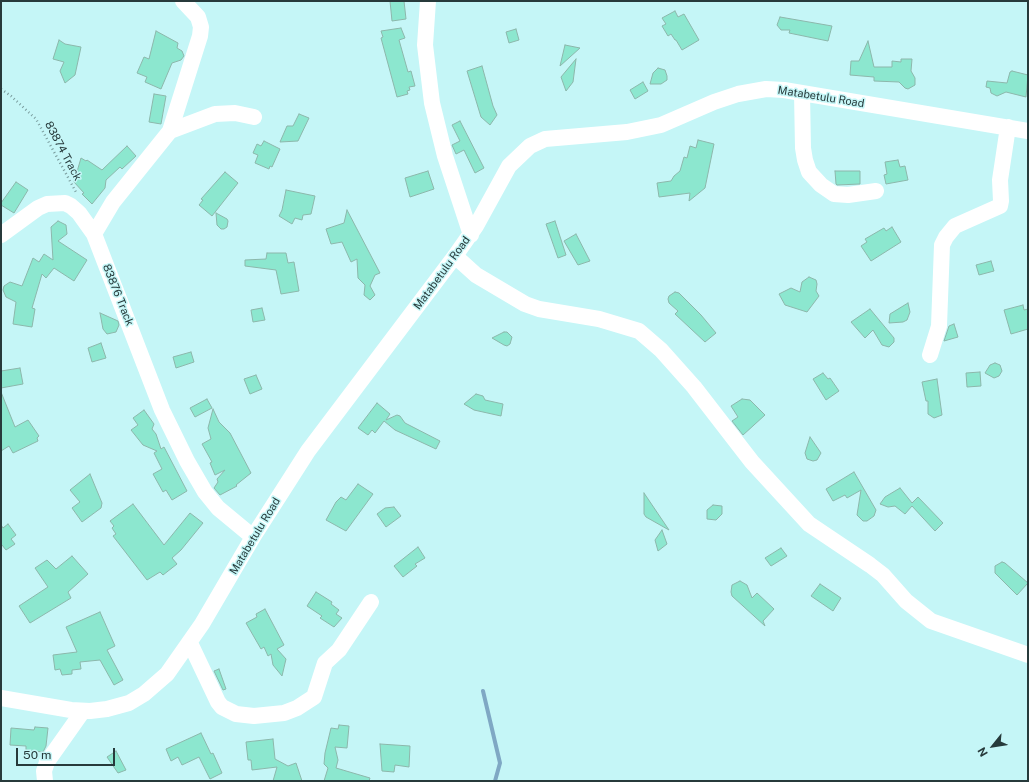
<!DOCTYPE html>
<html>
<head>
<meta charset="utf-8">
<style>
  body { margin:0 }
  #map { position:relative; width:1029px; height:782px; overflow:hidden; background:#c5f6f7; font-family:"Public Sans",sans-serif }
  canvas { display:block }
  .frame { position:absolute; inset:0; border:2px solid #273a3b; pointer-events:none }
  .north { position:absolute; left:973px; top:726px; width:40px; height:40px; -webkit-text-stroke:3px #c5f6f7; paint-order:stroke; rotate:240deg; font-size:11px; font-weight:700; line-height:16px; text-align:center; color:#273a3b }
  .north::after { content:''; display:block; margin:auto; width:14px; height:18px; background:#273a3b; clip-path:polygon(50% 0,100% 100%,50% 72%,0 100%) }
  .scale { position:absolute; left:16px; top:748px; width:99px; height:18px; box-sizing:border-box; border:2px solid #273a3b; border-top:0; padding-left:5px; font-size:12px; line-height:14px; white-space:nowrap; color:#273a3b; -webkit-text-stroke:3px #c5f6f7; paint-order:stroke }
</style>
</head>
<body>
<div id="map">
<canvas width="1029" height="782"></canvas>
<div class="frame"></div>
<div class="north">N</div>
<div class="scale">50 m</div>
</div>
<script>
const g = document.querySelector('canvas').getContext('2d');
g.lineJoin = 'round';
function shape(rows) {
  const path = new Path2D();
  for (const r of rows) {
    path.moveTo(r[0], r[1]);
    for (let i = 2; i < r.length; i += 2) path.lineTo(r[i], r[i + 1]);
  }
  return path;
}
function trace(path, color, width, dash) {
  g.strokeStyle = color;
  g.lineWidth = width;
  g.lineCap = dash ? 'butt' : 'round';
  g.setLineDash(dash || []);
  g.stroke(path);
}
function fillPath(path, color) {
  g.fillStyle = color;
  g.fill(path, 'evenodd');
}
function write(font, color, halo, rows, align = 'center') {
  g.font = font + ' "Public Sans",sans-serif';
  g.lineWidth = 3;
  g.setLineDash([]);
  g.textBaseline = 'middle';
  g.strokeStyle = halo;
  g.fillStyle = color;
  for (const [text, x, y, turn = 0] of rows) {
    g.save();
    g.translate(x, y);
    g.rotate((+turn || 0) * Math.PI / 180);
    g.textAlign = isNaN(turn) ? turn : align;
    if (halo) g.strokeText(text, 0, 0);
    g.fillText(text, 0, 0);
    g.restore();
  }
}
const stream = shape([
  [483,691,500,763,495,781]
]);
const building = shape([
  [390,1,404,1,406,19,392,21,390,1],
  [675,11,678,17,684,14,699,40,682,50,676,40,675,40,671,34,668,36,662,26,666,24,662,18,675,11],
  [780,17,832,26,828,41,789,33,790,30,781,30,777,25,780,17],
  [401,28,405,38,399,40,408,72,411,71,415,86,409,87,410,90,407,91,408,94,397,97,381,38,383,37,381,31,401,28],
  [516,29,519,40,509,43,506,32,516,29],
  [156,31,178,43,177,48,182,51,184,56,181,60,172,63,161,89,145,82,147,77,137,73,144,57,149,59,156,31],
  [59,40,65,44,81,47,75,75,65,83,60,71,64,62,53,59,59,40],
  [868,41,874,67,892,67,892,61,901,62,901,59,912,59,911,71,915,78,915,85,908,89,905,88,899,82,874,81,874,77,850,75,851,61,859,61,868,41],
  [565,45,580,48,560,66,565,45],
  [576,59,573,82,566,91,561,77,576,59],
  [482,66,493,106,497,115,490,125,481,117,467,71,482,66],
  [658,68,665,70,667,76,667,80,661,84,650,84,653,73,658,68],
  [1012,71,1028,75,1026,97,1006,92,997,96,991,93,990,88,986,87,987,81,1007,83,1010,72,1012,71],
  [643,82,648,91,635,99,630,90,643,82],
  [154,94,166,96,161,124,149,122,154,94],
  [299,114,309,118,298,141,280,142,287,126,293,126,299,114],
  [460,121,484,168,475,173,464,150,456,154,452,145,460,141,452,125,460,121],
  [698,140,714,144,705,188,689,201,690,193,659,197,657,183,671,181,674,176,680,171,684,157,687,158,690,146,696,148,698,140],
  [264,141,280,149,272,167,270,166,269,169,255,163,258,155,253,153,257,144,261,146,264,141],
  [127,146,136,156,122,169,120,167,106,180,105,188,92,204,82,194,84,193,74,182,81,158,86,161,87,160,102,170,127,146],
  [898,160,900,167,905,166,908,180,886,184,884,175,887,174,885,162,898,160],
  [428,171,434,189,410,197,405,178,428,171],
  [835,171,860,171,860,184,837,185,836,184,835,171],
  [225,172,238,183,212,216,199,205,203,200,201,199,225,172],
  [16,182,28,190,14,213,1,205,1,203,16,182],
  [286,190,315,196,311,214,303,215,302,220,295,218,292,224,279,216,282,210,286,190],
  [347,210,380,273,375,275,370,286,375,295,370,300,364,295,365,285,358,278,357,259,351,262,342,242,331,244,326,229,344,223,347,210],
  [216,213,227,219,228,221,227,227,224,229,221,229,217,225,216,213],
  [58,221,66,225,67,234,58,241,87,260,74,281,54,268,46,278,42,274,32,308,35,309,32,327,13,324,16,302,6,297,3,290,4,286,10,282,22,286,33,258,39,262,44,254,53,260,51,227,58,221],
  [555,221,566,255,558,258,546,224,555,221],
  [892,227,901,242,871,261,861,246,867,242,865,239,884,228,886,231,892,227],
  [576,234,590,261,578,265,564,241,576,234],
  [267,253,286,253,288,263,294,262,299,291,281,294,276,270,245,266,245,260,266,259,267,253],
  [991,261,994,271,979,275,976,265,991,261],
  [809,277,816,280,817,284,816,291,819,296,807,312,785,305,779,294,791,288,800,292,802,282,809,277],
  [675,292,679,293,701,315,716,333,705,342,675,314,678,311,669,303,668,299,669,296,675,292],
  [908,303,910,312,907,320,903,322,889,323,890,314,908,303],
  [1023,305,1024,310,1028,309,1028,329,1011,334,1004,310,1023,305],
  [262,308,265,320,253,322,251,310,262,308],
  [870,309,894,338,894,342,889,347,882,345,873,330,865,338,851,322,870,309],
  [100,313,118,321,119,325,116,332,107,334,103,329,100,313],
  [954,324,958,337,944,341,949,326,954,324],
  [504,332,507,332,512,337,510,344,507,346,504,345,492,338,504,332],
  [101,343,106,358,92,362,88,348,101,343],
  [191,352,194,362,176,368,173,357,191,352],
  [995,363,1000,365,1002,371,999,376,994,378,985,373,990,365,995,363],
  [20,368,23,384,1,388,1,371,20,368],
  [980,372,981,386,967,387,966,373,980,372],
  [823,373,828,379,830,378,839,391,826,400,813,379,823,373],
  [256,375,262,389,250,394,244,379,256,375],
  [937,379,942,415,934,418,928,414,928,401,926,401,922,382,937,379],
  [1,392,15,427,28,420,39,436,37,438,38,441,13,453,9,446,1,451,1,392],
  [476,394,483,396,485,400,503,404,501,416,474,410,464,404,476,394],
  [207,399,212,408,195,417,190,408,207,399],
  [742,399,750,400,765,415,743,435,732,421,738,417,731,406,742,399],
  [377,403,390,414,386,420,397,415,400,416,405,423,440,441,436,449,395,430,384,421,375,433,372,430,368,435,358,428,377,403],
  [213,409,219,422,230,433,251,473,236,485,237,486,220,495,214,488,218,482,217,479,225,470,215,475,210,463,212,462,202,444,211,439,208,428,213,409],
  [144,410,154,424,152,429,156,434,161,449,164,447,187,491,172,500,166,490,163,492,153,474,162,469,154,453,157,451,143,445,131,430,138,425,133,418,144,410],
  [810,437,821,453,817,460,813,461,807,459,805,453,810,437],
  [854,472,876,510,874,516,867,521,863,521,857,515,861,490,847,498,845,495,833,501,826,489,854,472],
  [90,474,102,503,101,508,82,522,72,508,80,502,70,490,90,474],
  [358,484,373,494,346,531,326,520,336,502,341,497,346,500,358,484],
  [900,488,912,503,918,497,943,523,935,531,912,506,905,514,895,506,888,507,880,504,885,497,900,488],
  [644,493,669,530,646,517,644,514,644,493],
  [133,504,164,545,190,513,203,523,181,550,172,558,177,564,163,575,160,572,147,580,113,536,116,534,112,528,114,526,110,521,133,504],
  [713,505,722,506,722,514,716,520,707,519,707,510,713,505],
  [394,507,401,516,386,527,377,514,385,508,394,507],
  [8,524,16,535,11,539,15,544,6,550,2,545,1,546,1,525,3,528,8,524],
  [662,530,667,544,658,551,655,540,662,530],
  [418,547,425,558,415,564,417,566,403,577,394,566,418,547],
  [781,548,787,556,771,566,765,558,781,548],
  [72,556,88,574,68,592,71,598,30,623,19,606,48,587,35,568,47,560,56,569,72,556],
  [1002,562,1005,563,1028,583,1017,595,995,573,995,566,1002,562],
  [740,581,747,585,752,598,757,593,774,609,763,621,765,626,732,596,731,592,732,585,740,581],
  [820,584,841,598,833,611,811,596,820,584],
  [316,592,332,602,331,604,339,610,336,614,342,618,334,627,320,618,322,616,307,606,316,592],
  [265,609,284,645,277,649,286,659,282,676,273,665,271,654,268,656,264,647,261,649,246,623,257,617,256,614,265,609],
  [100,612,115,646,107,650,123,680,114,685,100,660,80,662,81,669,72,670,72,674,62,675,60,669,55,670,53,655,77,652,66,627,100,612],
  [219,669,226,689,223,690,214,671,219,669],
  [339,725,349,726,347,748,335,747,338,760,336,768,370,778,369,781,324,781,328,768,324,764,325,753,331,728,338,729,339,725],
  [35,727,48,728,46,746,43,752,26,750,26,746,10,745,11,728,34,730,35,727],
  [201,733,211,754,213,753,222,773,210,779,199,757,182,765,178,757,171,761,166,749,201,733],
  [273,739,275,759,288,766,296,763,302,781,273,781,277,767,252,770,251,760,248,760,246,742,273,739],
  [380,744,410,746,409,767,395,765,394,772,382,771,380,744],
  [116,751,126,770,118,773,107,757,116,751]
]);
const path = shape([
  [1,89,11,96,36,119,76,192]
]);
const minor = shape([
  [428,1,425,45,432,103,445,156,471,235],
  [802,93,803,148,805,160,809,172,821,185,834,194,848,195,876,191],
  [170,131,200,36,201,27,198,17,183,1],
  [94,234,113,202,170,131,215,114,235,113,254,117],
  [1,235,38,208,47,204,65,203,71,206,79,213,94,234,162,410,187,461,205,492,218,508,253,537],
  [455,256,476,275,525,304,539,309,599,319,639,331,661,350,694,387,752,462,809,524,870,565,883,575,906,601,931,621,1028,655],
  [930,355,939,326,942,245,946,237,955,226,1000,206,1001,201,1000,180,1008,127],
  [190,643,218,702,222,707,236,714,254,716,284,713,297,708,314,697,325,663,339,650,371,602],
  [1,698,71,710,90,711,107,709,129,703,144,694,167,674,202,624,253,537,308,451,455,256,476,226,509,166,530,146,545,139,627,132,661,125,714,102,738,94,766,89,784,90,1028,131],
  [45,781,44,771,47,762,83,711]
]);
const streetNames = [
  ["Matabetulu Road",821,97,9],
  ["83874 Track",63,151,62],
  ["Matabetulu Road",442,273,-54],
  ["83876 Track",118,295,68],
  ["Matabetulu Road",255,536,-59]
];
trace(stream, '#7fa8c4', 4);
fillPath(building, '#8ce7cf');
trace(building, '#8cb7ab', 1);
trace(path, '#7a9d9e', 2.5, [1, 3]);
trace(minor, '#fff', 16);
write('11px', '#273a3b', '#c5f6f7', streetNames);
</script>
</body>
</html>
